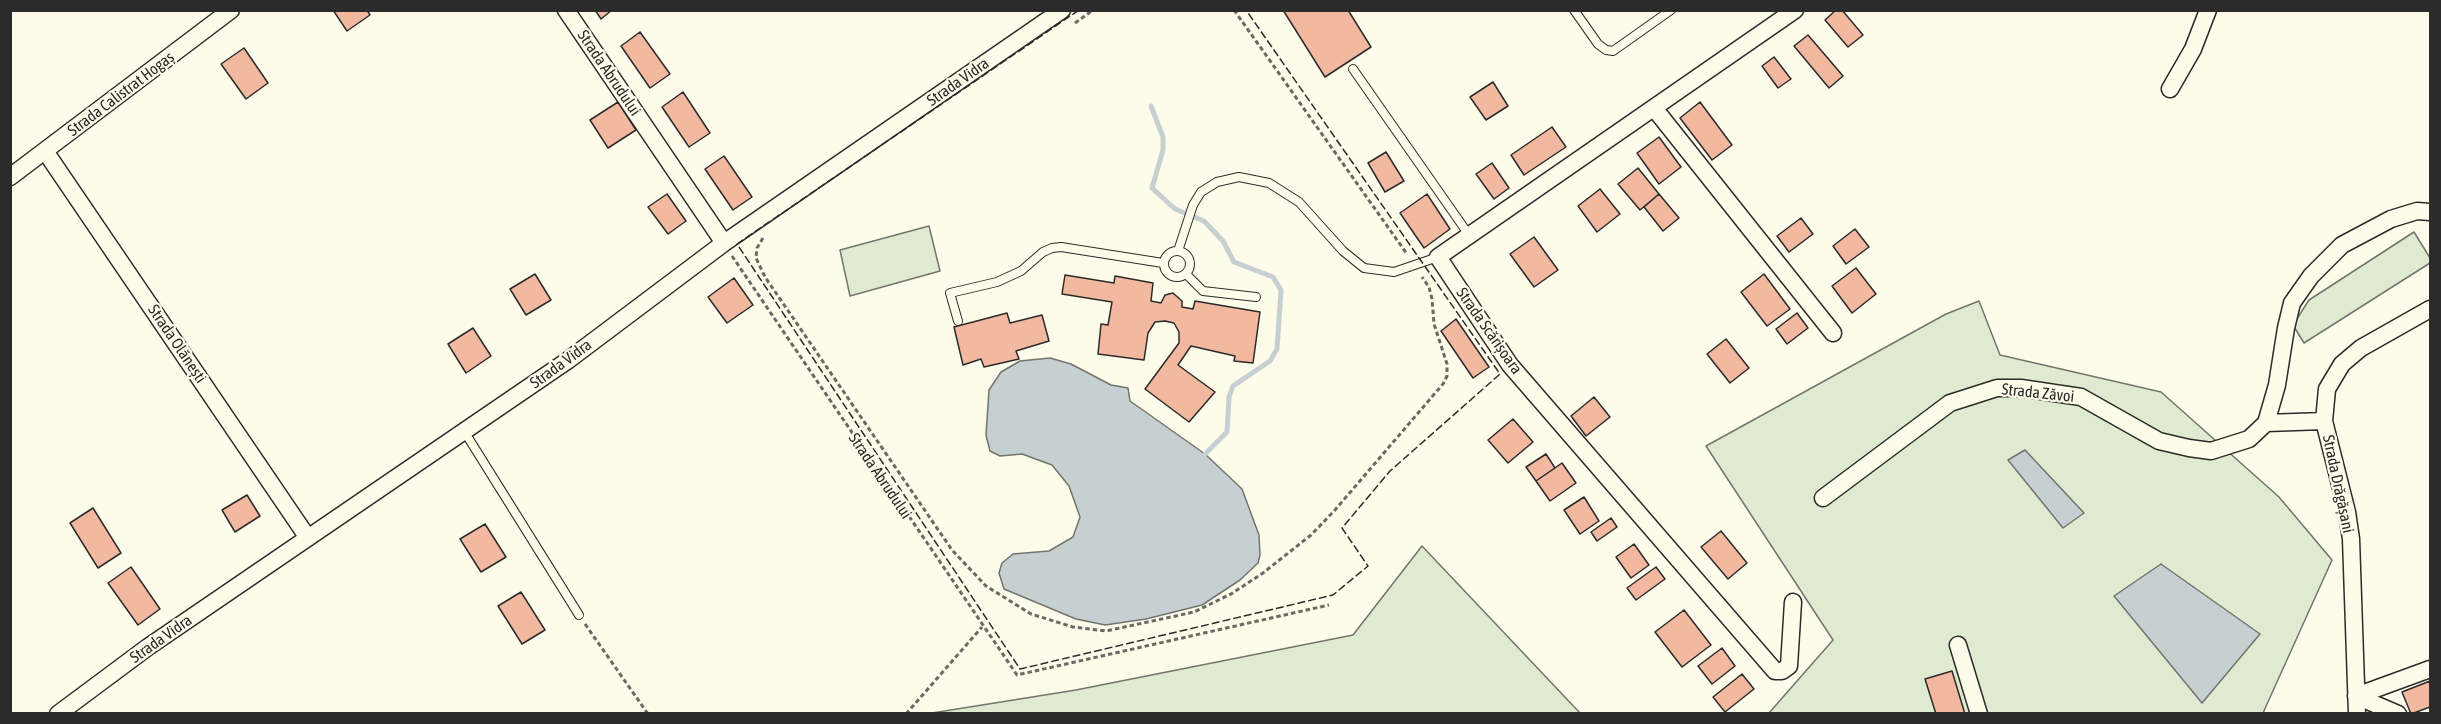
<!DOCTYPE html>
<html>
<head>
<meta charset="utf-8">
<style>
  body { margin:0 }
  #map { position:relative; width:2441px; height:724px; overflow:hidden; background:#fdfbea; font-family:"Asap Condensed",sans-serif }
  canvas { display:block }
  .frame { position:absolute; inset:0; border:12px solid #2b2b2b; pointer-events:none }
</style>
</head>
<body>
<div id="map">
<canvas width="2441" height="724"></canvas>
<div class="frame"></div>
</div>
<script>
const g = document.querySelector('canvas').getContext('2d');
g.lineJoin = 'round';
function fillPath(path, color) {
  g.fillStyle = color;
  g.fill(path, 'evenodd');
}
function shape(rows) {
  const path = new Path2D();
  for (const r of rows) {
    if (r.length === 3) {
      path.moveTo(r[0] + r[2], r[1]);
      path.arc(r[0], r[1], r[2], 0, 2 * Math.PI);
      continue;
    }
    path.moveTo(r[0], r[1]);
    for (let i = 2; i < r.length; i += 2) path.lineTo(r[i], r[i + 1]);
  }
  return path;
}
function trace(path, color, width, dash) {
  g.strokeStyle = color;
  g.lineWidth = width;
  g.lineCap = dash ? 'butt' : 'round';
  g.setLineDash(dash || []);
  g.stroke(path);
}
function write(font, color, halo, rows, align = 'center') {
  g.font = font + ' "Asap Condensed",sans-serif';
  g.lineWidth = 4.5;
  g.setLineDash([]);
  g.textBaseline = 'middle';
  g.strokeStyle = halo;
  g.fillStyle = color;
  for (const [text, x, y, turn = 0] of rows) {
    g.save();
    g.translate(x, y);
    g.rotate((+turn || 0) * Math.PI / 180);
    g.textAlign = isNaN(turn) ? turn : align;
    if (halo) g.strokeText(text, 0, 0);
    g.fillText(text, 0, 0);
    g.restore();
  }
}
const green = shape([
  [929,226,940,271,850,296,840,250,929,226],
  [2414,232,2430,258,2430,263,2304,343,2293,325,2309,300,2414,232],
  [1979,301,2000,355,2161,392,2279,497,2332,560,2263,713,1769,713,1833,640,1706,446,1946,314,1979,301],
  [1422,546,1580,713,932,713,1076,690,1353,635,1422,546]
]);
const water = shape([
  [1050,358,1071,364,1111,385,1128,388,1130,401,1205,454,1242,489,1259,535,1260,555,1258,563,1240,580,1202,605,1146,619,1105,625,1076,619,1004,589,999,573,1002,563,1013,554,1049,551,1073,537,1080,517,1069,486,1052,465,1022,454,1000,456,990,451,986,435,989,390,1001,372,1020,361,1050,358],
  [2025,450,2084,513,2063,528,2008,460,2025,450],
  [2161,564,2260,634,2202,703,2114,596,2161,564]
]);
const stream = shape([
  [1151,106,1163,137,1163,150,1152,188,1175,209,1204,221,1223,241,1234,262,1273,277,1281,290,1277,349,1270,361,1233,386,1229,397,1227,432,1205,454]
]);
const building = shape([
  [333,10,367,10,370,15,347,31,333,10],
  [595,10,612,10,601,19,595,10],
  [1283,10,1348,10,1371,47,1325,77,1283,10],
  [1836,10,1842,10,1863,35,1848,47,1825,20,1836,10],
  [640,32,670,74,650,88,621,46,640,32],
  [1808,35,1843,76,1829,88,1794,46,1808,35],
  [244,48,268,83,246,99,221,64,244,48],
  [1774,57,1791,79,1778,88,1762,66,1774,57],
  [1493,82,1508,106,1486,120,1470,97,1493,82],
  [683,92,710,133,689,147,662,107,683,92],
  [618,102,636,130,608,148,590,120,618,102],
  [1700,102,1732,145,1712,160,1680,118,1700,102],
  [1552,127,1566,147,1524,175,1511,155,1552,127],
  [1659,137,1681,167,1659,184,1637,153,1659,137],
  [1386,152,1404,181,1385,192,1368,163,1386,152],
  [724,156,752,197,733,210,705,169,724,156],
  [1492,163,1509,188,1494,199,1476,174,1492,163],
  [1638,168,1659,194,1640,210,1618,184,1638,168],
  [1600,189,1620,214,1597,232,1578,206,1600,189],
  [667,194,686,221,668,234,648,207,667,194],
  [1427,194,1450,229,1424,248,1400,213,1427,194],
  [1659,194,1679,218,1663,231,1644,207,1659,194],
  [1801,218,1813,234,1789,252,1777,236,1801,218],
  [1855,229,1869,247,1846,264,1833,246,1855,229],
  [1534,237,1558,270,1534,287,1510,254,1534,237],
  [1856,268,1876,294,1852,313,1832,286,1856,268],
  [535,274,551,300,526,315,510,289,535,274],
  [1764,274,1790,309,1767,326,1741,292,1764,274],
  [1065,275,1114,283,1115,276,1153,283,1151,301,1161,303,1165,295,1173,293,1182,301,1182,307,1193,309,1195,301,1260,312,1253,363,1234,361,1235,356,1191,346,1178,365,1215,392,1189,422,1145,389,1179,343,1179,332,1174,323,1165,321,1155,322,1148,333,1144,360,1098,354,1101,324,1108,325,1112,302,1062,294,1065,275],
  [734,278,753,305,727,323,708,297,734,278],
  [1007,313,1010,323,1042,315,1049,341,1016,351,1019,359,984,367,981,359,963,365,954,327,1007,313],
  [1797,313,1808,328,1787,344,1776,329,1797,313],
  [1456,319,1489,367,1473,378,1441,331,1456,319],
  [473,328,491,356,466,373,448,344,473,328],
  [1726,339,1749,368,1730,383,1707,354,1726,339],
  [1594,397,1610,417,1586,436,1571,416,1594,397],
  [1513,419,1533,442,1508,463,1488,440,1513,419],
  [1546,454,1555,468,1536,481,1526,467,1546,454],
  [1562,463,1576,483,1550,501,1536,481,1562,463],
  [247,495,260,516,235,532,222,510,247,495],
  [1584,497,1599,521,1580,534,1564,510,1584,497],
  [93,508,121,553,98,568,70,523,93,508],
  [1611,518,1617,527,1597,541,1591,532,1611,518],
  [485,524,506,557,481,572,460,539,485,524],
  [1721,531,1747,563,1728,579,1701,547,1721,531],
  [1634,544,1649,565,1631,578,1616,557,1634,544],
  [131,567,160,609,138,625,108,583,131,567],
  [1656,567,1665,579,1636,600,1627,588,1656,567],
  [521,592,545,630,522,644,498,606,521,592],
  [1684,610,1711,645,1682,667,1655,632,1684,610],
  [1722,648,1735,666,1712,684,1698,666,1722,648],
  [1952,671,1965,714,1936,714,1925,679,1952,671],
  [1742,674,1754,689,1725,712,1713,697,1742,674],
  [2430,681,2430,707,2411,714,2402,692,2430,681]
]);
const path = shape([
  [1234,10,1407,254],
  [1075,23,1093,10],
  [763,238,757,248,756,258,765,277,952,550,986,586,1031,614,1073,627,1106,631,1194,612,1231,594,1263,573,1311,535,1335,510,1443,384,1447,376,1447,364,1434,324,1432,299,1429,287,1422,277],
  [732,256,1017,675,1329,605],
  [585,624,648,714],
  [906,714,982,627]
]);
const service = shape([
  [1574,10,1598,44,1606,50,1613,51,1671,10],
  [1353,69,1469,235],
  [1177,264,13],
  [1178,251,1193,205,1201,192,1217,182,1239,177,1269,183,1299,202,1343,251,1364,268,1394,272,1438,257],
  [1186,274,1203,291,1256,297],
  [958,321,950,293,997,282,1021,271,1043,252,1052,248,1061,247,1163,263],
  [464,431,579,615]
]);
const minor = shape([
  [566,10,724,243],
  [2170,89,2193,49,2208,10],
  [1654,108,1833,333],
  [45,151,308,538],
  [10,177,231,10],
  [2266,423,2324,421],
  [1823,498,1950,403,1997,388,2021,388,2081,397,2159,441,2189,448,2211,451,2249,439,2266,423,2277,385,2286,328,2292,303,2311,276,2342,245,2391,219,2417,211,2430,212],
  [1793,602,1789,666,1782,671,1775,671,1510,365,1438,257,1795,10],
  [1958,645,1979,714],
  [2356,696,2430,669],
  [2356,696,2398,714],
  [58,714,148,647,567,361,724,243,1062,10],
  [2357,714,2351,539,2347,512,2324,421,2327,389,2342,364,2361,348,2430,309]
]);
const fence = shape([
  [1079,10,737,244,1020,669,1333,595,1368,566,1342,528,1390,471,1500,374,1246,10]
]);
const streetNames = [
  ["Strada Abrudului",609,73,56],
  ["Strada Vidra",958,82,-35],
  ["Strada Calistrat Hogaș",121,94,-37],
  ["Strada Scărișoara",1489,331,55],
  ["Strada Olănești",177,344,56],
  ["Strada Vidra",561,364,-36],
  ["Strada Zăvoi",2038,393,6],
  ["Strada Abrudului",880,476,56],
  ["Strada Drăgășani",2338,484,78],
  ["Strada Vidra",161,639,-35]
];
fillPath(green, '#deebd1');
trace(green, '#74746e', 1.5);
fillPath(water, '#c7d0d0');
trace(water, '#74746e', 1.5);
trace(stream, '#c7d0d0', 5);
fillPath(building, '#f2b8a0');
trace(building, '#2b2b2b', 1.5);
trace(service, '#2b2b2b', 10);
trace(minor, '#2b2b2b', 19);
trace(path, '#6a6964', 3, [4.5, 3]);
trace(service, '#fdfbea', 8);
trace(minor, '#fdfbea', 16);
trace(fence, '#2b2b2b', 1.5, [8, 3]);
write('16px', '#2b2b2b', '#fdfbea', streetNames);
</script>
</body>
</html>
